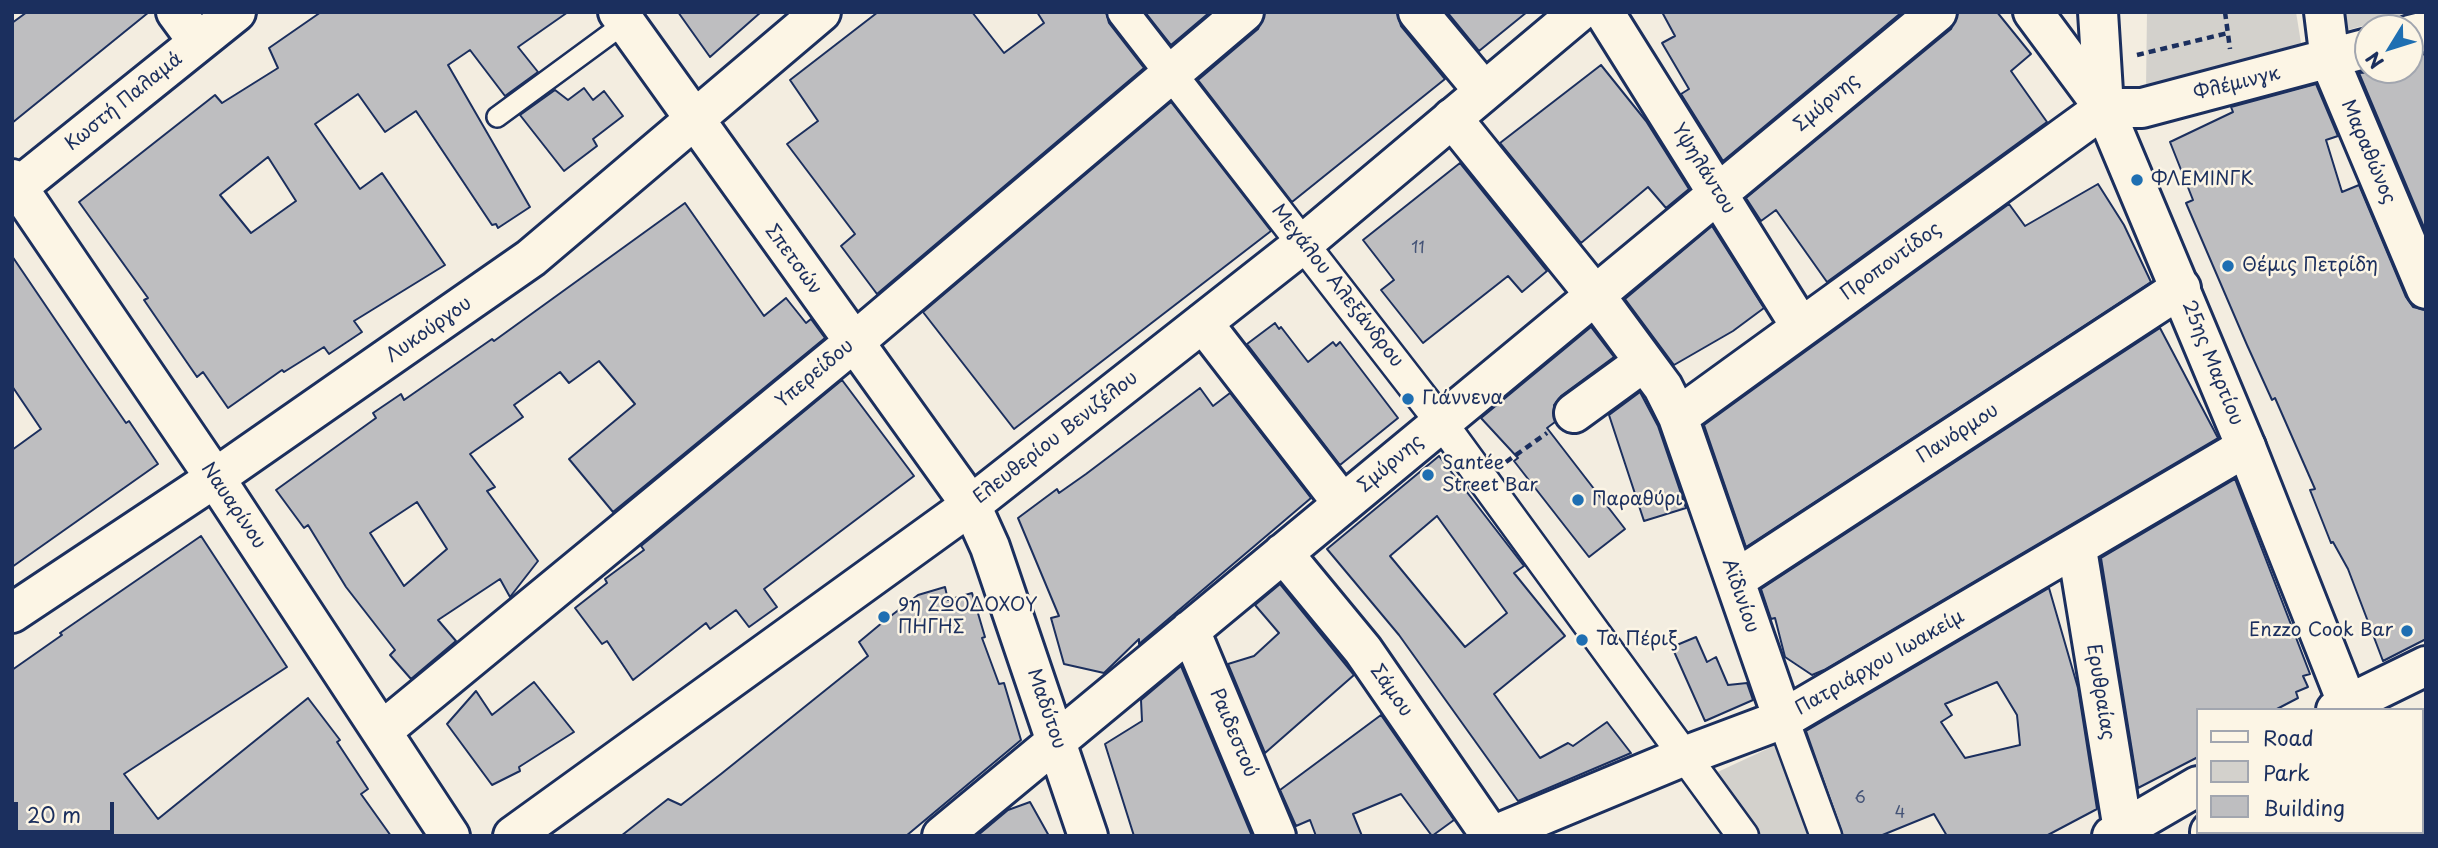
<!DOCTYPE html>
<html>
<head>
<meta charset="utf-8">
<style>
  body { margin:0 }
  #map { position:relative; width:2438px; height:848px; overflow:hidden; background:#f3ede0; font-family:"Playpen Sans",sans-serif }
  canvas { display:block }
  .frame { position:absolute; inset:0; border:14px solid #1b2f5e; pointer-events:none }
  .legend { position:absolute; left:2196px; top:708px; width:228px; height:126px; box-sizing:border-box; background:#fcf5e5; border:2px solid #a2a6af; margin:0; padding:9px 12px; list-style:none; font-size:21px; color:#1b2f5e }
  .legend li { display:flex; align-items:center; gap:14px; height:35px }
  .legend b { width:35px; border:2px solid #a2a6af }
  .north { position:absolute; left:2354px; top:14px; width:70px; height:70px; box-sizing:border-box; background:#fcf5e5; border:2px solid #a2a6af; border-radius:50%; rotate:232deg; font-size:19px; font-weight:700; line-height:28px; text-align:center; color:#1b2f5e }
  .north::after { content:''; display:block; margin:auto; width:24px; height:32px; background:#1f6fb2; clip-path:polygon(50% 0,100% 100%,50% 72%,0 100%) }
  .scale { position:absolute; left:14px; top:802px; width:100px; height:32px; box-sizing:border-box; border:4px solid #1b2f5e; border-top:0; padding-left:9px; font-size:21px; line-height:24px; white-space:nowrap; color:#1b2f5e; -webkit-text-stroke:5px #fcf5e5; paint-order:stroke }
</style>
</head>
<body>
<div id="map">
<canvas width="2438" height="848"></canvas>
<div class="frame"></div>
<ul class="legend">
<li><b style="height:9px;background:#fcf5e5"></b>Road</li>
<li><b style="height:19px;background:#d3d1cc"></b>Park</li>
<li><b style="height:19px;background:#bebec0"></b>Building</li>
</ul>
<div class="north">N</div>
<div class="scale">20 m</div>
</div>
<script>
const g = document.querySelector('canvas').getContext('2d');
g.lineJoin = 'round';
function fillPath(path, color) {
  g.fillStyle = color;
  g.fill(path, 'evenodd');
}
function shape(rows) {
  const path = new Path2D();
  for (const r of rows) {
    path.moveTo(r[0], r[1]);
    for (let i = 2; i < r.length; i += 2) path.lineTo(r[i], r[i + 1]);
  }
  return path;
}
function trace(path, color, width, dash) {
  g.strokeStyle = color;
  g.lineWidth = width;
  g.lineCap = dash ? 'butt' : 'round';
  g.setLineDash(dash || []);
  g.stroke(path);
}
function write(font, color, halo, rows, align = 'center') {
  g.font = font + ' "Playpen Sans",sans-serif';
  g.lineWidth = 5;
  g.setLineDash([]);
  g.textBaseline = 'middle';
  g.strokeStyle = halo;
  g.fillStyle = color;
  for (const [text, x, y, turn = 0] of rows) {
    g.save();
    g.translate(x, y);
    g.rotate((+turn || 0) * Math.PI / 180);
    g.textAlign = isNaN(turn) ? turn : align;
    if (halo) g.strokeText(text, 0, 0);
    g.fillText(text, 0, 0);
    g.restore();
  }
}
const green = shape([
  [2147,12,2296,12,2301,43,2146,89],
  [2343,12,2411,12,2348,30],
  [1780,743,1818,836,1755,836,1709,776]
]);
const building = shape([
  [27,12,149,12,12,123,12,23,27,12],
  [321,12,568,12,518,47,538,72,505,96,470,50,448,65,530,207,498,228,496,224,492,225,416,111,385,132,358,94,315,124,360,189,382,173,445,265,354,321,362,332,329,354,324,347,284,372,282,370,228,408,203,372,197,377,144,300,148,298,79,202,215,95,222,103,278,68,269,48,321,12],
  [268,157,296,201,251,233,220,195,268,157],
  [678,12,761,12,710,57,678,12],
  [878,12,972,12,1004,53,1044,23,1037,12,1106,12,1109,23,1144,68,877,294,841,246,855,234,787,144,818,121,790,80,878,12],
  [1145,12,1210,12,1171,45,1145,12],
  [1265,12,1397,12,1401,26,1445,79,1292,202,1198,80,1258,29,1265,12],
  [1447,12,1527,12,1479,51,1447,12],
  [1662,12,1902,12,1723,161,1681,94,1689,89,1662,43,1675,36,1662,12],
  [1958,12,1997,12,2031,54,2011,71,2047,122,1827,282,1776,210,1761,221,1746,198,1951,29,1958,12],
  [2426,54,2426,232,2359,73,2410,70,2410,56,2426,54],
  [1601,65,1646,121,1689,189,1666,208,1648,187,1581,243,1500,143,1601,65],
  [2316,84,2338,136,2326,140,2342,192,2359,185,2406,297,2413,307,2426,310,2426,639,2383,661,2348,569,2333,542,2331,543,2310,490,2315,489,2275,398,2272,400,2247,345,2186,203,2193,200,2170,142,2233,112,2231,107,2316,84],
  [584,88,593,100,604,91,623,116,593,139,597,146,564,171,520,115,555,90,568,100,584,88],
  [1171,102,1271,231,1014,429,923,312,1171,102],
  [1460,163,1547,271,1522,292,1508,276,1423,343,1381,290,1394,280,1363,240,1460,163],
  [2098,184,2124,225,2151,282,1746,547,1704,425,2009,204,2025,226,2098,184],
  [685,203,764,316,786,298,806,323,811,319,825,338,613,512,569,459,635,404,599,361,569,383,560,372,514,405,523,417,470,454,495,487,487,491,538,561,510,597,500,579,438,620,456,641,411,679,390,655,395,650,346,587,308,525,304,528,276,490,376,418,373,413,401,394,404,400,492,339,494,341,685,203],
  [417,502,447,549,404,586,370,533,417,502],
  [1712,226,1764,308,1733,331,1674,365,1625,299,1712,226],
  [12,256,88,368,126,423,129,421,158,464,12,567,12,450,41,429,12,386,12,256],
  [1275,323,1279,329,1281,327,1308,362,1333,342,1336,346,1340,342,1398,418,1340,465,1247,344,1275,323],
  [1591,327,1614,357,1561,396,1554,405,1555,422,1547,428,1625,529,1589,557,1514,461,1518,458,1481,418,1591,327],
  [2160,328,2218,438,1824,670,1812,675,1785,657,1775,618,1771,619,1761,589,2160,328],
  [842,380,914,476,764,589,777,607,749,627,736,610,710,629,706,623,633,680,607,641,602,644,575,608,607,583,605,579,644,550,641,546,842,380],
  [1200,388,1213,406,1230,393,1311,498,1139,644,1139,639,1104,673,1064,664,1051,618,1059,616,1018,518,1057,489,1059,493,1086,474,1200,388],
  [1640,392,1658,426,1686,508,1644,521,1609,415,1640,392],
  [1439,456,1524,566,1514,573,1565,636,1494,694,1540,758,1568,743,1573,746,1607,722,1631,753,1518,801,1399,635,1327,549,1439,456],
  [1437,516,1507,613,1465,647,1390,556,1437,516],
  [2235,479,2310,674,2303,676,2308,687,2296,692,2298,698,2275,710,2198,710,2198,757,2138,788,2101,558,2235,479],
  [201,536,287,667,124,774,158,819,308,698,340,740,337,742,368,789,361,794,391,836,12,836,12,670,62,635,60,633,201,536],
  [1280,584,1354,675,1265,753,1228,664,1254,656,1279,633,1255,605,1280,584],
  [945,587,948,600,972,593,985,637,982,638,999,684,1004,683,1021,740,906,836,621,836,668,799,681,805,721,774,868,656,859,642,883,622,918,595,945,587],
  [2049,588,2078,688,2097,809,2046,836,1947,836,1934,814,1880,836,1843,836,1806,731,2049,588],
  [1997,682,2017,715,2020,745,1965,758,1941,722,1952,715,1945,704,1997,682],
  [1696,637,1707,662,1716,657,1728,685,1747,683,1753,700,1705,721,1672,647,1696,637],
  [1181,666,1252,836,1134,836,1105,744,1142,721,1141,700,1181,666],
  [534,682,574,732,519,767,520,771,492,785,447,724,476,691,492,715,534,682],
  [1381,715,1454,820,1432,836,1401,794,1353,814,1362,836,1316,836,1310,820,1296,826,1280,790,1381,715],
  [1030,802,1049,836,977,836,1008,810,1030,802]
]);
const path = shape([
  [2225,12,2230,49],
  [2137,55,2228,33],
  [1506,462,1547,433]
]);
const service = shape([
  [497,117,625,23]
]);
const pedestrian = shape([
  [1123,12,1441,422,1743,836],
  [1783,719,1826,836]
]);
const minor = shape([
  [176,12,198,42],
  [618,12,971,505,990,547,1088,836],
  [1418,12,1483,90],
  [1604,12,1801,327],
  [2098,12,2104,108],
  [2324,12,2330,61,2426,289],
  [2410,35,2426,31],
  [2104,108,2142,108,2368,48],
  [1452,118,1595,295,1663,387,1678,417,1783,719],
  [12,179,215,478,450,836],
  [12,192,236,12],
  [1203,323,1343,504],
  [1574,413,1644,362],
  [1678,417,2104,108],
  [2077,549,2124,836],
  [1283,553,1363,650,1491,836],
  [1735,580,2181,288],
  [12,613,215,478,531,258,821,12],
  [1190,630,1276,836],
  [2336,710,2426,666],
  [382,731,853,343,1244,12],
  [2210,832,2212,836],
  [942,836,1937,12],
  [1492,836,1687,755,1783,719,2246,447],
  [2112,836,2198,786]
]);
const tertiary = shape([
  [2033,12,2104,108,2246,447,2350,710],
  [2401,832,2402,836],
  [513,836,971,505,1304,243,1579,12]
]);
const markers = [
  [2137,180,7,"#1f6fb2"],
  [2228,266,7,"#1f6fb2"],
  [1408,399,7,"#1f6fb2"],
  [1428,475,7,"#1f6fb2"],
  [1578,500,7,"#1f6fb2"],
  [884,617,7,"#1f6fb2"],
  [2407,631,7,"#1f6fb2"],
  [1582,640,7,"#1f6fb2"]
];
const numberNames = [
  ["11",1418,249],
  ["6",1860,799],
  ["4",1900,814]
];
const streetNames = [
  ["Φλέμινγκ",2237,84,-14],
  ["Κωστή Παλαμά",124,102,-39],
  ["Σμύρνης",1827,103,-40],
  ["Μαραθώνος",2368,152,67],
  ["Υψηλάντου",1703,169,58],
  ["Σπετσών",793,260,54],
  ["Προποντίδος",1891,262,-36],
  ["Μεγάλου Αλεξάνδρου",1337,286,52],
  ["Λυκούργου",429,330,-35],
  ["25ης Μαρτίου",2212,363,68],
  ["Υπερείδου",815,374,-40],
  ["Πανόρμου",1958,434,-33],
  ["Ελευθερίου Βενιζέλου",1056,438,-38],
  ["Σμύρνης",1391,464,-40],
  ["Ναυαρίνου",233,506,56],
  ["Αϊδινίου",1740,596,71],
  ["Πατριάρχου Ιωακείμ",1880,663,-30],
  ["Σάμου",1391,691,55],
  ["Ερυθραίας",2100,692,81],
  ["Μαδύτου",1046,709,71],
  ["Ραιδεστού",1233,733,67]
];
const poiNames = [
  ["ΦΛΕΜΙΝΓΚ",2151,180],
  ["Θέμις Πετρίδη",2242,266],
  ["Γιάννενα",1422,399],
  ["Santée",1442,464],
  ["Street Bar",1442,486],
  ["Παραθύρι",1592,500],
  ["9η ΖΩΟΔΟΧΟΥ",898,606],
  ["ΠΗΓΗΣ",898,628],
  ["Enzzo Cook Bar",2393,631,"right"],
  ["Τα Πέριξ",1596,640]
];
fillPath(green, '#d3d1cc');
fillPath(building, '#bebec0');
trace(building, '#1b2f5e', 2);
trace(service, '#1b2f5e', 24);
trace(pedestrian, '#1b2f5e', 35);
trace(minor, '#1b2f5e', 44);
trace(tertiary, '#1b2f5e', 44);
trace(path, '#1b2f5e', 4.5, [7, 5]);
trace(service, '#fcf5e5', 19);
trace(pedestrian, '#fcf5e5', 30);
trace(minor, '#fcf5e5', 38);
trace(tertiary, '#fcf5e5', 38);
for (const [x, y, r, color] of markers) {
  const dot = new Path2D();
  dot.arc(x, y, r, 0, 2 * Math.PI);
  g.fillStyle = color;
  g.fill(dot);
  trace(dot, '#fcf5e5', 2.5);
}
write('16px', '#445376', null, numberNames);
write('19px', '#1b2f5e', '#fcf5e5', streetNames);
write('19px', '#1b2f5e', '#fcf5e5', poiNames, 'left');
</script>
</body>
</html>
